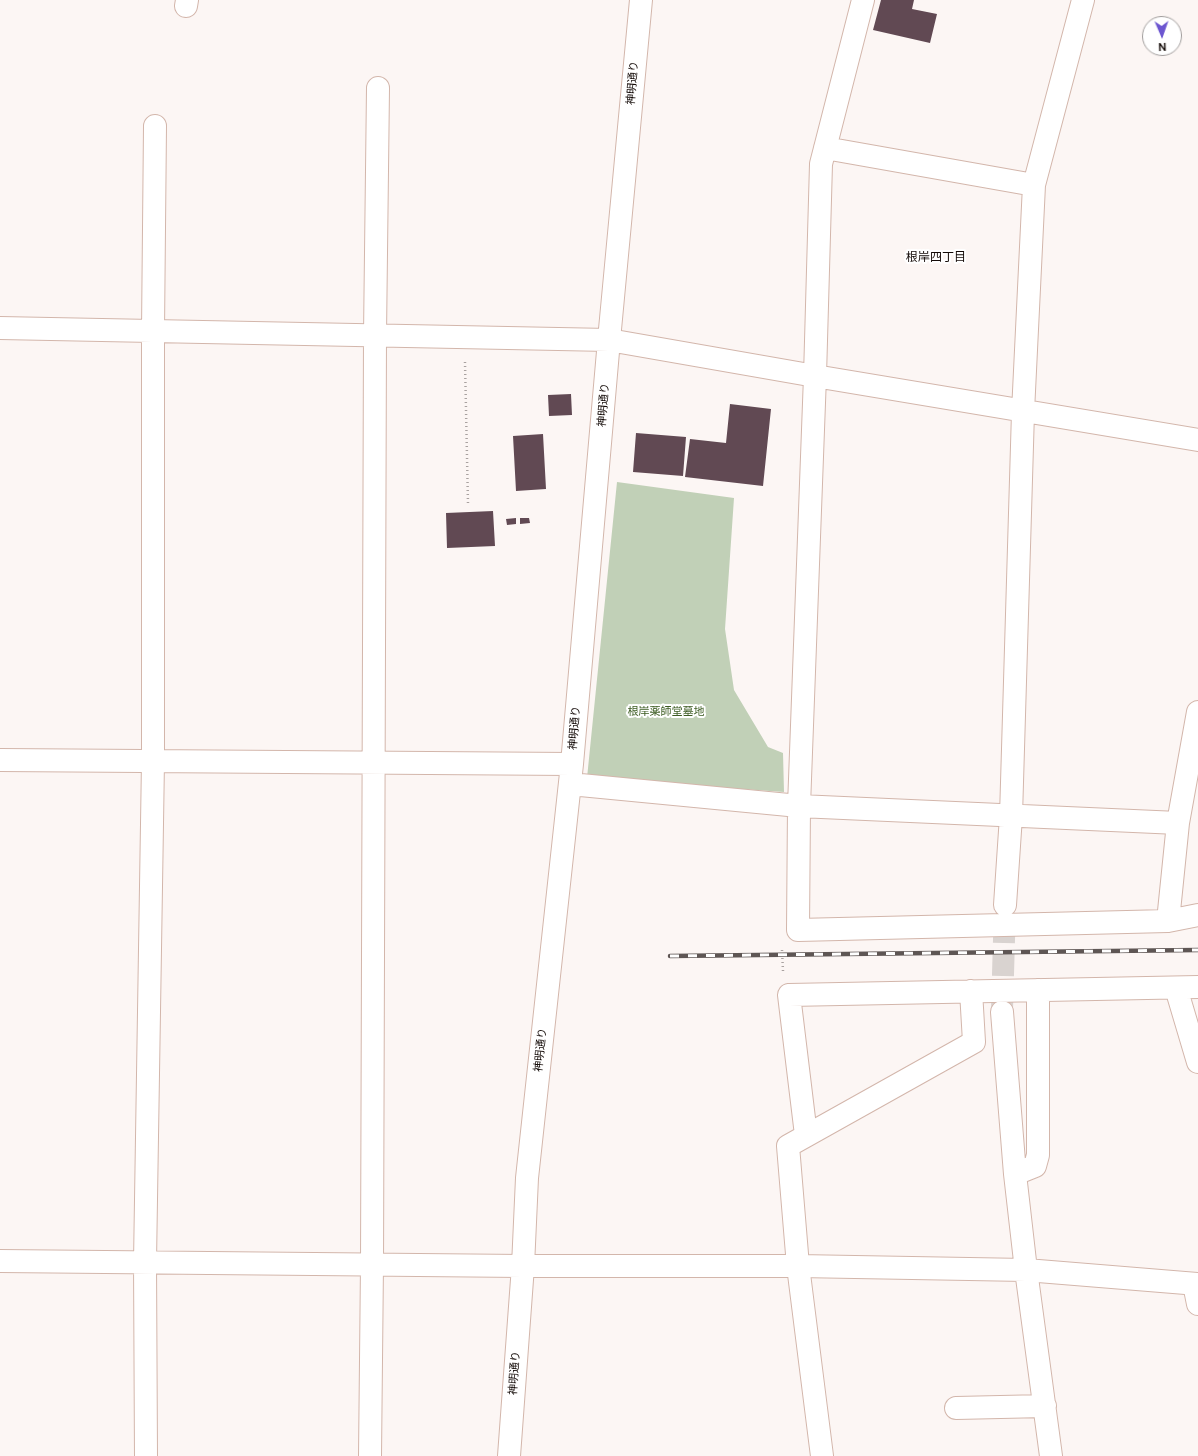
<!DOCTYPE html>
<html>
<head>
<meta charset="utf-8">
<style>
  body { margin:0 }
  #map { position:relative; width:1198px; height:1456px; overflow:hidden; background:#fcf6f4; font-family:"DM Sans",sans-serif }
  canvas { display:block }
  .north { position:absolute; left:1142px; top:16px; width:40px; height:40px; box-sizing:border-box; background:#fff; border:1px solid #a19d9c; border-radius:50%; rotate:178deg; font-size:11px; font-weight:700; line-height:16px; text-align:center; color:#130a07 }
  .north::after { content:''; display:block; margin:auto; width:14px; height:18px; background:#6c56d0; clip-path:polygon(50% 0,100% 100%,50% 72%,0 100%) }
</style>
</head>
<body>
<div id="map">
<canvas width="1198" height="1456"></canvas>
<div class="north">N</div>
</div>
<script>
const g = document.querySelector('canvas').getContext('2d');
g.lineJoin = 'round';
function fillPath(path, color) {
  g.fillStyle = color;
  g.fill(path, 'evenodd');
}
function shape(rows) {
  const path = new Path2D();
  for (const r of rows) {
    path.moveTo(r[0], r[1]);
    for (let i = 2; i < r.length; i += 2) path.lineTo(r[i], r[i + 1]);
  }
  return path;
}
function trace(path, color, width, dash) {
  g.strokeStyle = color;
  g.lineWidth = width;
  g.lineCap = dash ? 'butt' : 'round';
  g.setLineDash(dash || []);
  g.stroke(path);
}
function write(font, color, halo, rows, align = 'center') {
  g.font = font + ' "DM Sans","Noto Sans JP",sans-serif';
  g.lineWidth = 4;
  g.setLineDash([]);
  g.textBaseline = 'middle';
  g.strokeStyle = halo;
  g.fillStyle = color;
  for (const [text, x, y, turn = 0] of rows) {
    g.save();
    g.translate(x, y);
    g.rotate((+turn || 0) * Math.PI / 180);
    g.textAlign = isNaN(turn) ? turn : align;
    if (halo) g.strokeText(text, 0, 0);
    g.fillText(text, 0, 0);
    g.restore();
  }
}
const green = shape([
  [617,482,734,498,725,629,734,690,768,747,783,753,784,792,587,778]
]);
const building = shape([
  [881,0,914,0,912,9,937,14,930,43,873,30],
  [571,394,572,415,549,416,548,395],
  [730,404,771,409,763,486,685,477,690,439,726,443],
  [636,433,686,437,683,476,633,472],
  [543,434,546,489,516,491,513,436],
  [493,511,495,546,447,548,446,513],
  [516,518,516,524,507,525,506,519],
  [520,518,529,518,530,523,520,524]
]);
const minorTunnel = shape([
  [1002,1009,1005,905]
]);
const path = shape([
  [465,362,468,504],
  [782,950,783,971]
]);
const minor = shape([
  [863,0,821,164,815,376,799,806,798,930,1168,921,1198,915],
  [186,6,187,0],
  [825,148,1034,185],
  [0,328,609,340,815,376,1198,440],
  [0,760,572,764],
  [570,784,799,806,1178,823],
  [1005,905,1011,816,1023,412,1034,185,1083,0],
  [1168,921,1178,823,1198,712],
  [1176,988,1198,1062],
  [1002,1012,1015,1174,1026,1270,1051,1456],
  [806,1135,789,995,1198,987],
  [1015,1174,1035,1166,1038,1155,1038,990],
  [0,1261,523,1266,798,1266,1026,1270,1198,1284],
  [1194,1284,1198,1304],
  [956,1408,1045,1406],
  [146,1456,145,1262,153,761,153,330,155,126],
  [370,1456,372,1264,375,335,378,88],
  [509,1456,523,1266,527,1178,572,764,609,340,641,0],
  [822,1456,798,1266,788,1146,974,1042,971,991]
]);
const rail = shape([
  [670,956,1198,950]
]);
const streetNames = [
  ["神明通り",633,83,-85],
  ["神明通り",604,405,-85],
  ["神明通り",575,728,-85],
  ["神明通り",541,1050,-84],
  ["神明通り",515,1373,-86]
];
const parkNames = [
  ["根岸薬師堂墓地",666,712]
];
const neighbourhoodNames = [
  ["根岸四丁目",936,258]
];
fillPath(green, '#c1d0b7');
fillPath(building, '#614953');
trace(minorTunnel, '#d9d3d0', 22, [22, 11]);
trace(minor, '#d3b6ab', 24);
trace(path, '#a9a2a0', 2.5, [1, 3]);
trace(minor, '#fff', 22);
trace(rail, '#5e5654', 4.5);
trace(rail, '#fff', 3, [9]);
write('11px', '#130a07', '#fff', streetNames);
write('11px', '#3d5c23', '#fff', parkNames);
write('12px', '#130a07', '#fff', neighbourhoodNames);
</script>
</body>
</html>
